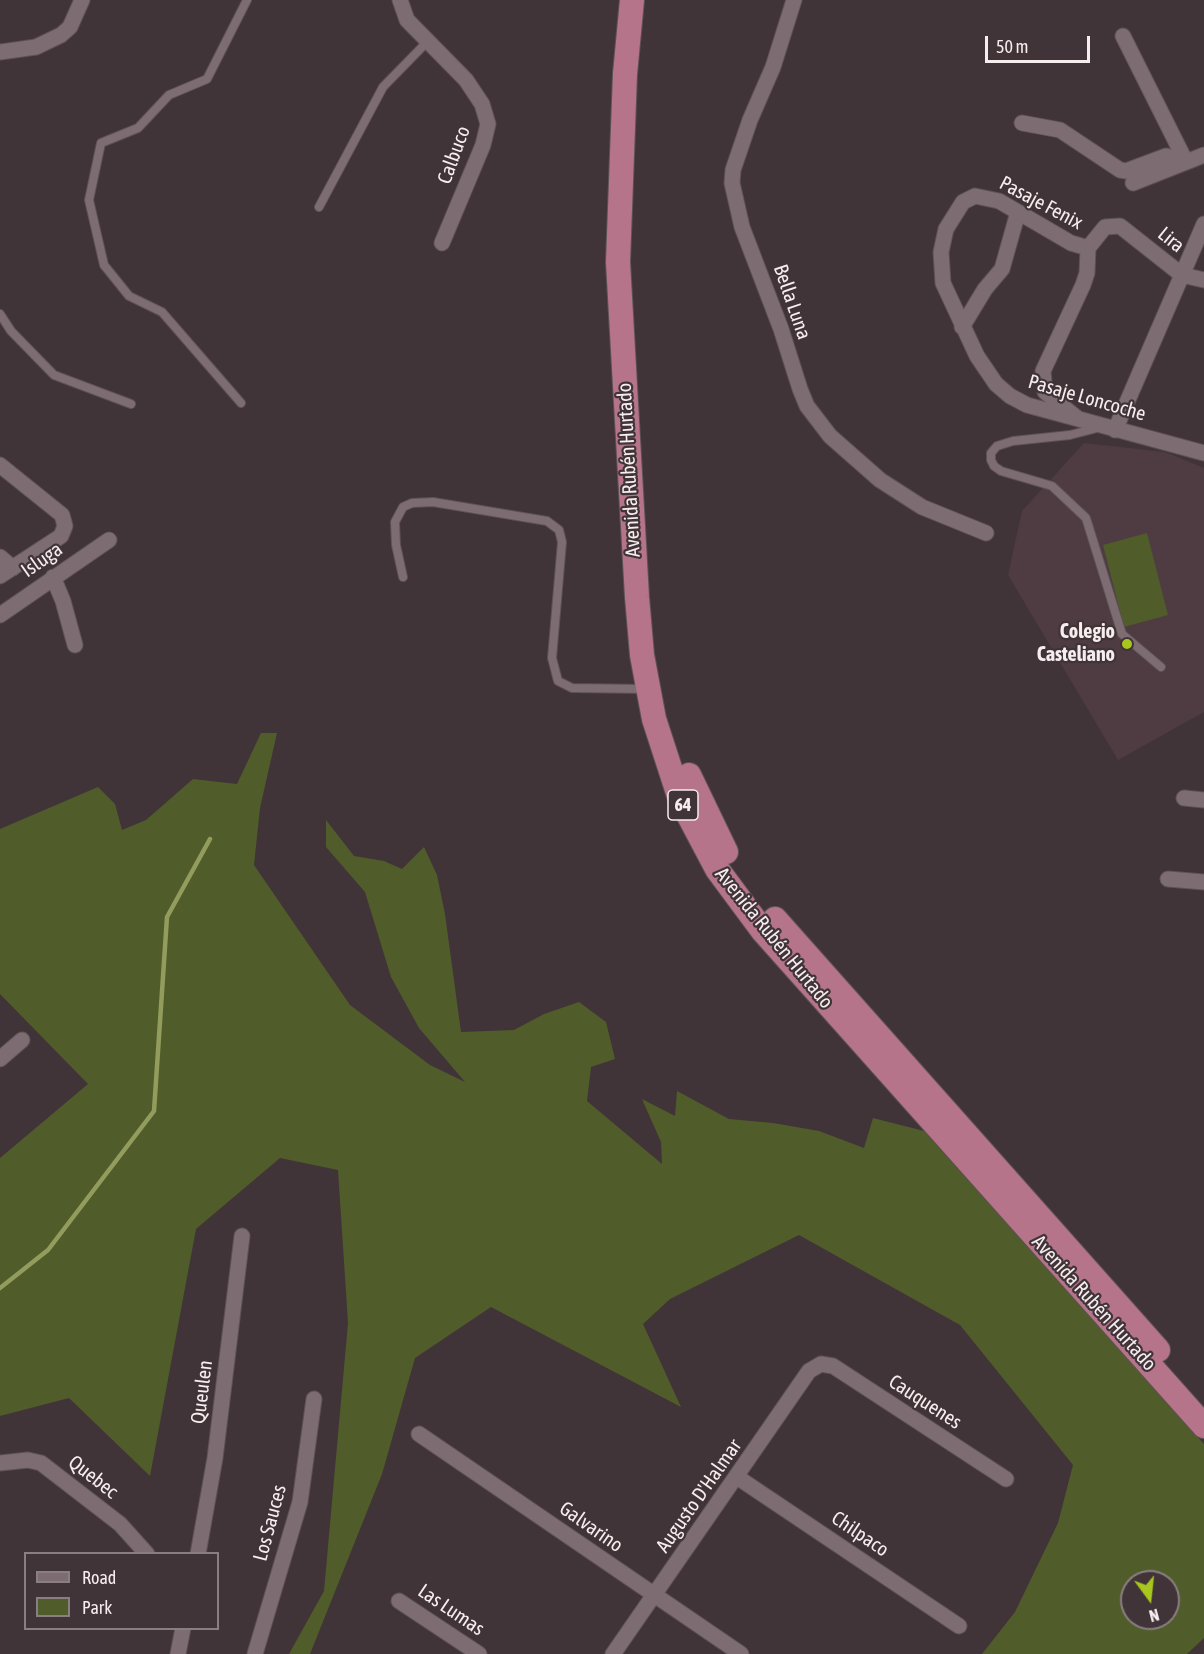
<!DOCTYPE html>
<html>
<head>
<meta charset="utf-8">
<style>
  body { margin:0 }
  #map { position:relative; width:1204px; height:1654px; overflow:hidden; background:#413438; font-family:"Asap Condensed",sans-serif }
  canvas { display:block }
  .legend { position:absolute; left:24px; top:1552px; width:195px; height:78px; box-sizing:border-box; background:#413438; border:2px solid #897e81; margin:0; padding:8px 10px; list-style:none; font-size:18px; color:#f6edef }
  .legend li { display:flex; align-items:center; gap:12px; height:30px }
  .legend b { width:30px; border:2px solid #897e81 }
  .north { position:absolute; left:1120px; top:1570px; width:60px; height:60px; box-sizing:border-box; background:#413438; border:2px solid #897e81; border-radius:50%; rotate:165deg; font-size:16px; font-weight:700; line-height:24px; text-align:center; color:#f6edef }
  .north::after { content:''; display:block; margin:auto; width:21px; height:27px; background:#a8c71d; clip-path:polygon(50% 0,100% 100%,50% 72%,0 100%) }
  .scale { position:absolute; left:985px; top:36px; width:105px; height:27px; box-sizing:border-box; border:3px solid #f6edef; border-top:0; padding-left:8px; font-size:18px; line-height:21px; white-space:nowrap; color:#f6edef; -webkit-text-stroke:4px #413438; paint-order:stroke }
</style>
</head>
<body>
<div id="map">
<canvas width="1204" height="1654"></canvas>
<ul class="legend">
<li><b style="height:8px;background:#7d6d72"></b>Road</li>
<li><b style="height:16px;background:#505c2a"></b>Park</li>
</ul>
<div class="north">N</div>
<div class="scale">50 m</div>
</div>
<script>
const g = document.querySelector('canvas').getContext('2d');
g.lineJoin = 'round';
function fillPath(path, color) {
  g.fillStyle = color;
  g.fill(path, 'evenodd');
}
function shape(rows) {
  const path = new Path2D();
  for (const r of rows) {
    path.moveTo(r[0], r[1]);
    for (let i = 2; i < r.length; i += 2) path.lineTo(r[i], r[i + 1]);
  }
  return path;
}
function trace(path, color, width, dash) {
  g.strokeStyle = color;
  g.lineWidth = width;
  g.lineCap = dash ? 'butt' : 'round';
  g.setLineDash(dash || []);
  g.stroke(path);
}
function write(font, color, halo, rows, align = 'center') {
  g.font = font + ' "Asap Condensed",sans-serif';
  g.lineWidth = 4.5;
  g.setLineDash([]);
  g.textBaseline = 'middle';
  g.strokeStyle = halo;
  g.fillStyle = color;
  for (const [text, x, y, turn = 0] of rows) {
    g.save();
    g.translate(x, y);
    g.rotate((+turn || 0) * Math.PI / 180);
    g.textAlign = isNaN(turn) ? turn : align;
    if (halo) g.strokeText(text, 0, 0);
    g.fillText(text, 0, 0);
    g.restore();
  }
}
const built = shape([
  [1084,443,1165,452,1204,468,1204,712,1118,760,1008,575,1022,511]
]);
const green = shape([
  [1147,533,1168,615,1124,627,1103,545],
  [261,733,277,733,260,808,254,865,350,1005,430,1065,465,1082,419,1028,391,977,365,892,326,847,326,820,354,856,384,861,402,869,424,847,437,875,445,914,461,1032,514,1030,544,1014,579,1002,606,1022,615,1059,591,1067,587,1101,662,1164,661,1142,642,1099,675,1116,677,1091,729,1119,773,1123,819,1131,864,1148,873,1118,924,1131,1204,1444,1204,1638,1187,1654,982,1654,1015,1612,1058,1523,1073,1465,960,1325,799,1235,670,1299,643,1324,681,1407,491,1307,415,1358,382,1474,310,1654,289,1654,324,1591,348,1323,338,1170,280,1158,196,1229,150,1476,69,1398,0,1416,0,1158,88,1084,0,994,0,829,98,787,115,804,122,830,146,820,193,779,237,784],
  [1132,1582,1168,1582,1168,1618,1132,1618]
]);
const stream = shape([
  [0,1288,48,1250,154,1111,167,917,210,839]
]);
const service = shape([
  [319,207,383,87,427,42],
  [0,314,11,331,54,375,131,404],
  [241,403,162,312,129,296,104,265,89,200,101,143,138,128,169,95,207,79,247,0],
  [1097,428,1070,435,1013,441,997,446,991,453,991,460,994,466,1001,471,1052,486,1086,518,1122,634,1161,667],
  [403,577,396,545,395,522,403,507,412,503,433,502,547,521,559,530,562,542,552,658,558,681,572,688,646,689]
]);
const minor = shape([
  [400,0,407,20,466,80,482,104,488,124,483,145,442,243],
  [794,0,773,67,750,120,733,170,732,183,742,227,781,329,800,389,807,406,830,436,880,480,922,507,986,533],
  [1123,36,1186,162],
  [0,52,36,47,61,35,70,27,82,0],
  [1022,123,1060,130,1120,170,1126,171,1166,156,1186,162],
  [1133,183,1204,155],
  [1088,248,1071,243,999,201,975,196,963,202,946,229,941,252,943,283,977,356,996,384,1010,396,1027,405,1204,453],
  [962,327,985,289,1002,269,1018,212],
  [1076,417,1045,392,1043,371,1083,285,1087,273,1088,248,1105,227,1120,226,1182,275,1204,280],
  [1115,430,1204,224],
  [0,465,62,515,65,526,61,536,0,576],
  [0,557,13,568],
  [53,577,63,601,75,645],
  [0,615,109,540],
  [1184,798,1204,800],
  [1168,879,1204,882],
  [0,1059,22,1040],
  [419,1434,741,1654],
  [0,1463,28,1460,41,1463,120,1524,147,1554],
  [737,1477,959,1626],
  [198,1554,215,1458,242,1236],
  [399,1601,479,1654],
  [178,1654,183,1628],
  [255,1654,300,1502,314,1399],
  [613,1654,809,1371,821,1364,833,1366,1006,1479]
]);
const trunk = shape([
  [632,0,625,74,618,262,637,597,642,655,654,719,680,799,717,869,763,931,1204,1426],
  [689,775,726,852],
  [775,919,1158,1350]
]);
const markers = [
  [1127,644,6,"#a8c71d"]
];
const shields = [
  [683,805,30]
];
const shieldNames = [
  ["64",683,805]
];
const streetNames = [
  ["Calbuco",454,155,-70],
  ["Pasaje Fenix",1041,203,28],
  ["Lira",1171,240,39],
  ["Bella Luna",792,302,71],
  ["Pasaje Loncoche",1087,398,16],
  ["Avenida Rubén Hurtado",629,470,-93],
  ["Isluga",42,560,-35],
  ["Avenida Rubén Hurtado",774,938,51],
  ["Avenida Rubén Hurtado",1094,1303,48],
  ["Queulen",202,1392,-83],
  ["Cauquenes",925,1402,33],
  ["Quebec",93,1477,38],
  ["Augusto D'Halmar",699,1496,-55],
  ["Los Sauces",270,1523,-75],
  ["Galvarino",591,1527,35],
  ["Chilpaco",860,1534,34],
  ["Las Lumas",451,1610,34]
];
const poiNames = [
  ["Colegio",1115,632],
  ["Casteliano",1115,655]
];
fillPath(built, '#4f3b42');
fillPath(green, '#505c2a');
trace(stream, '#929c5d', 4.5);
trace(service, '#5e5255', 10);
trace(minor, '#5e5255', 17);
trace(trunk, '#5e5255', 26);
trace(service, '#7d6d72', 8);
trace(minor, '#7d6d72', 15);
trace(trunk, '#b6748b', 24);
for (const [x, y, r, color] of markers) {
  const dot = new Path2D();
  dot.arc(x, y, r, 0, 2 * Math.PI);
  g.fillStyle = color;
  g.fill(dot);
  trace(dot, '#413438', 2);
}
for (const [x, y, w] of shields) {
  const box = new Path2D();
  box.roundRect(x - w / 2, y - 15, w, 30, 4.5);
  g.fillStyle = '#413438';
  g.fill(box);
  trace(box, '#f6edef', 1.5);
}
write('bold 18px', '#f6edef', null, shieldNames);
write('20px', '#f6edef', '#413438', streetNames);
write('bold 20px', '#f6edef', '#413438', poiNames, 'right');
</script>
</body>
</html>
